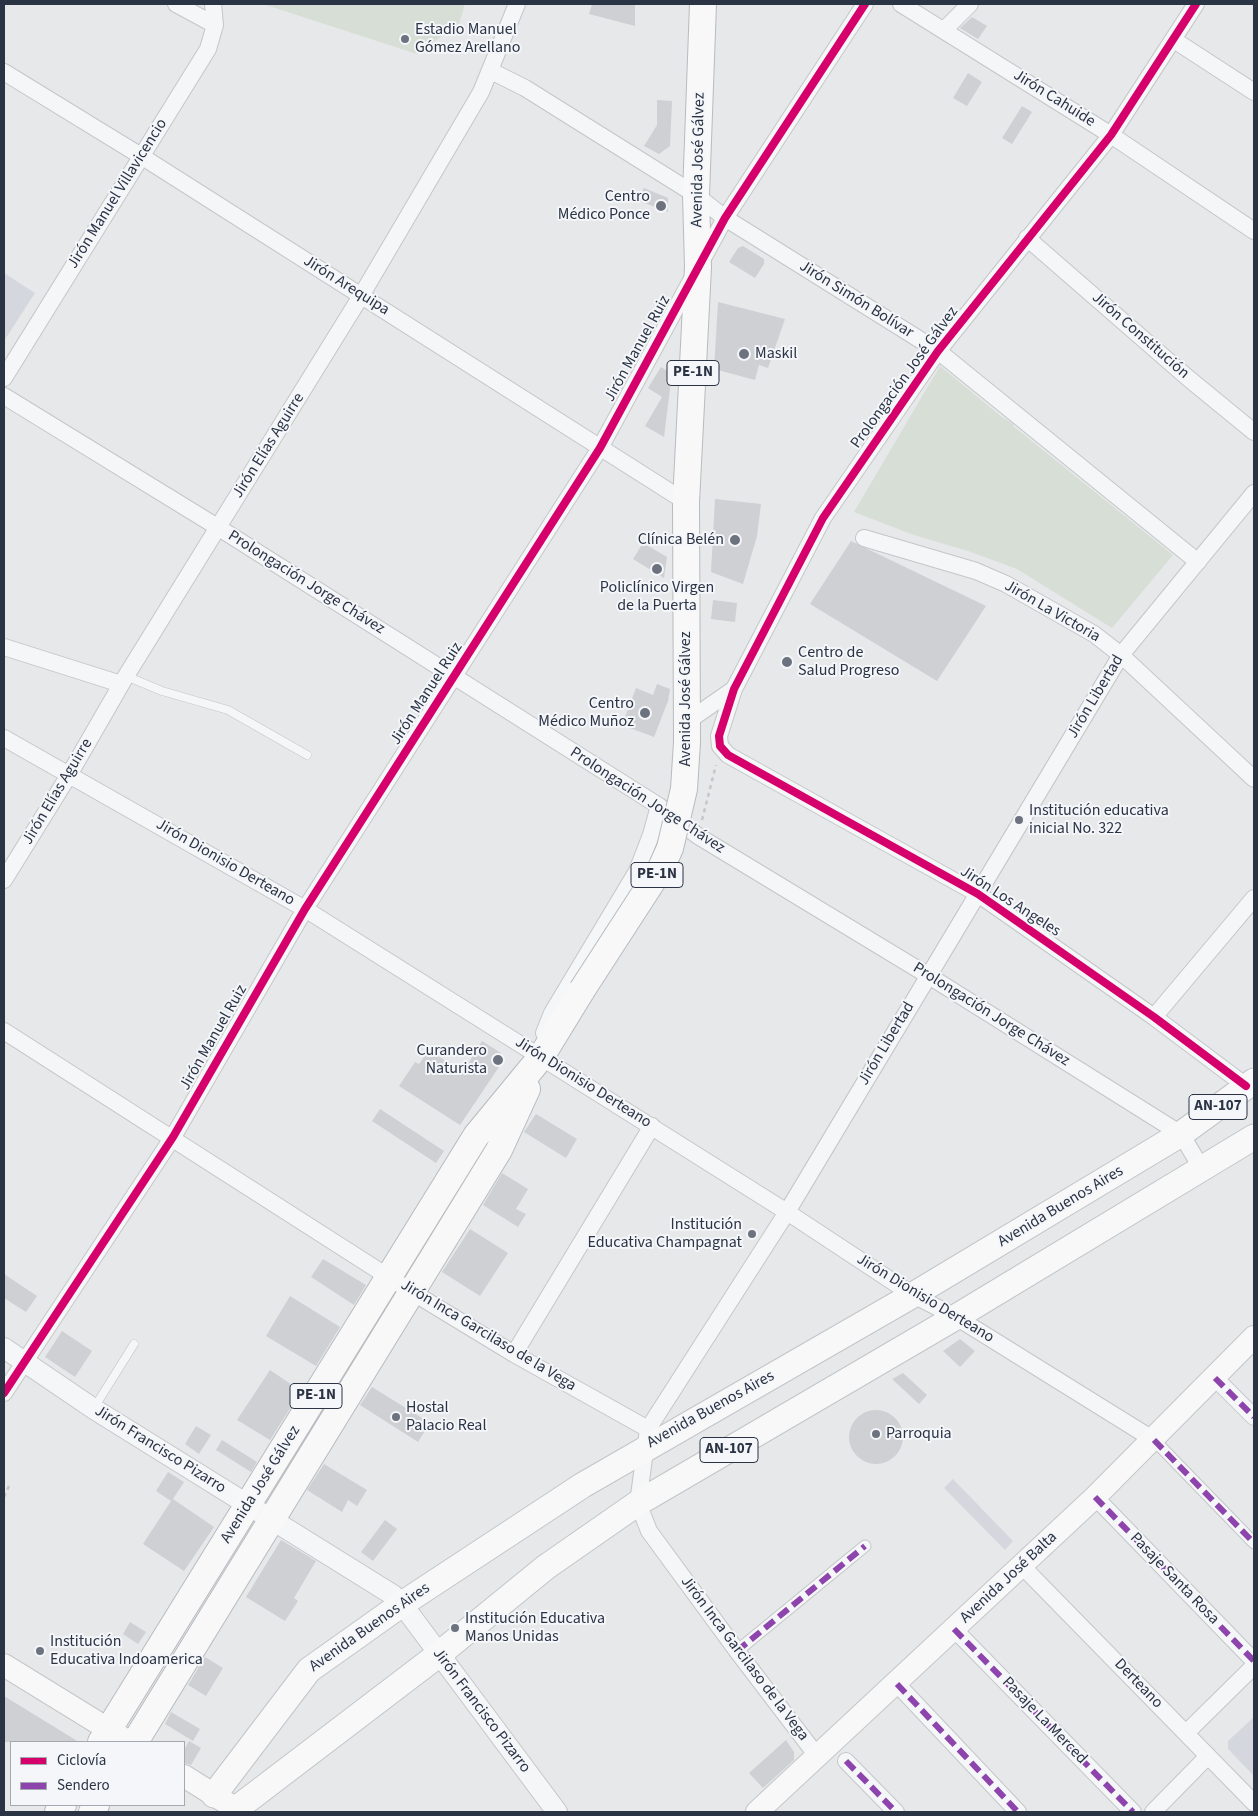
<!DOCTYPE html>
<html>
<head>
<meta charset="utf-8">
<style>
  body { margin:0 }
  #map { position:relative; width:1258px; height:1816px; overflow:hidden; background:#e6e8ea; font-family:"Source Sans 3",sans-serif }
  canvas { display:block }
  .frame { position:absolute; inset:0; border:5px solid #2b3445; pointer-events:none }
  .legend { position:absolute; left:10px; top:1741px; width:175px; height:65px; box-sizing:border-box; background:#f4f6f9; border:1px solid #a4a8b1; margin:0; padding:6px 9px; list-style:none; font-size:15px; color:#2b3445 }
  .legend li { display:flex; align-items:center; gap:10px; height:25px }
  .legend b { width:25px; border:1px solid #a4a8b1 }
</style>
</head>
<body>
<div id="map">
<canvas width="1258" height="1816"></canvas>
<div class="frame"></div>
<ul class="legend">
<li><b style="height:6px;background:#d6006c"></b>Ciclovía</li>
<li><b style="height:6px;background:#8e44ad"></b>Sendero</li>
</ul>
</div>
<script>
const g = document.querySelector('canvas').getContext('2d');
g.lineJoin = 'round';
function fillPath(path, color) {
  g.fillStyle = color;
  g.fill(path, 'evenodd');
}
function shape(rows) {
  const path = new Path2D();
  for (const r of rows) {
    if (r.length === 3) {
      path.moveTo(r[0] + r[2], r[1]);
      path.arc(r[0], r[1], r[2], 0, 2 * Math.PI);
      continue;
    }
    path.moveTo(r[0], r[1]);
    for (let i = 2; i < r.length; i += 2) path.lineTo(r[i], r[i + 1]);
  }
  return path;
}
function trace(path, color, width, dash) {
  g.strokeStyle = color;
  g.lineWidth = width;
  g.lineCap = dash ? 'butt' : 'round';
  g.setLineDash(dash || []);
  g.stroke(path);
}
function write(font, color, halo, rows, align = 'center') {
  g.font = font + ' "Source Sans 3",sans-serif';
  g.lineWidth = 4;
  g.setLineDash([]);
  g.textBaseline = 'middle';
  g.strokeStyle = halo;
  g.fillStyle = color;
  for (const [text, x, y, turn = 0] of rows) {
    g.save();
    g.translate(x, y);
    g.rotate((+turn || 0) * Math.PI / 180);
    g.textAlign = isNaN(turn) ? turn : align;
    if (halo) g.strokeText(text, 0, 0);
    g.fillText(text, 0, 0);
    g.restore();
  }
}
const built = shape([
  [4,273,35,293,4,341],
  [953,1479,1013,1541,1005,1550,944,1488],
  [1254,1717,1254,1776,1228,1749,1228,1741]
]);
const green = shape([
  [263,4,465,4,459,24,417,54],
  [940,366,1003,418,1014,424,1013,426,1173,555,1112,628,1017,569,968,551,914,535,854,512]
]);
const building = shape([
  [592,4,635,4,635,26,589,14],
  [972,17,987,26,978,39,960,28],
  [968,73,982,82,967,106,953,98],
  [657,100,672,101,670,146,659,154,644,146,657,125],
  [1022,106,1032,112,1012,144,1002,138],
  [644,188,668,198,668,212,637,200],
  [743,246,764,259,764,264,755,278,729,262,738,248],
  [718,302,785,319,768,368,759,365,755,380,714,369],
  [661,367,669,372,669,384,671,381,664,437,645,426,662,397,648,388],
  [715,499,761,504,757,536,743,584,711,572],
  [851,541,986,606,937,681,810,604],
  [643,543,667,557,664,578,633,559],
  [713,600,737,603,735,622,711,619],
  [657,684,670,689,668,701,654,737,622,725,636,688,653,695],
  [482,1041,501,1053,503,1061,460,1125,399,1086,415,1062,419,1064,429,1050,463,1072],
  [380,1109,444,1151,436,1163,372,1121],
  [536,1114,577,1139,566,1158,524,1132],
  [502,1173,528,1189,516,1209,526,1214,518,1227,483,1205],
  [470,1229,508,1253,480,1296,442,1272],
  [323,1259,366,1285,354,1305,311,1277],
  [4,1274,37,1296,26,1312,4,1298],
  [290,1296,340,1327,316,1366,266,1336],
  [62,1331,92,1351,75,1377,45,1357],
  [960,1339,975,1351,960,1367,943,1351],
  [270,1370,301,1391,270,1440,237,1420],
  [903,1373,927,1395,919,1404,892,1379],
  [372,1387,430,1423,418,1442,360,1405],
  [876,1437,27],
  [196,1426,211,1435,199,1454,185,1444],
  [222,1440,257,1462,251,1472,216,1450],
  [324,1464,367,1490,357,1506,348,1500,342,1512,307,1490],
  [168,1472,184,1482,173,1499,214,1527,184,1571,143,1544,171,1501,156,1491],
  [385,1520,397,1529,373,1561,361,1552],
  [281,1540,316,1561,294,1598,298,1601,285,1621,246,1597],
  [130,1622,146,1632,138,1644,123,1634],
  [205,1657,223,1668,206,1696,188,1685],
  [4,1696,79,1742,4,1742],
  [171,1712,200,1729,193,1741,165,1724],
  [786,1740,794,1752,794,1760,763,1788,749,1773],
  [189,1741,201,1748,191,1765,184,1763,184,1750]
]);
const path = shape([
  [702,820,716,765],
  [4,1497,9,1486]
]);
const service = shape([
  [126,676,162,691,228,710,307,755],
  [94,1408,134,1344]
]);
const pedestrian = shape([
  [1154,1440,1254,1543],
  [737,1651,865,1546]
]);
const minor = shape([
  [176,4,215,25],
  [901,4,1111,135,1254,231],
  [1196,4,1111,135,938,351,823,518,734,689,719,736,720,746,728,755,978,894,1154,1017,1246,1086],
  [944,30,970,4],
  [1174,40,1254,92],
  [491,71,525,88,696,195,725,218,938,351,1198,562],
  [4,72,141,156,686,502],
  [1027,238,1188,378,1254,432],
  [4,378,208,49,215,25,213,4],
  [4,396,219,528,659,806,698,836,929,976,1181,1134,1202,1169],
  [864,538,976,571,1006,584,1094,634,1121,655,1254,779],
  [4,647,121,684],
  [688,721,734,689],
  [4,738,305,909,787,1212,913,1295,956,1317,1154,1440],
  [4,880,69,775,126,676,361,296,481,92,517,4],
  [1154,1017,1254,898],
  [4,1031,412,1292,514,1354,648,1429],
  [544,1033,552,1013,637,871,651,835,659,806],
  [514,1354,652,1126],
  [1215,1378,1254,1417],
  [4,1393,173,1137,305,909,600,448,725,218,865,4],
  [1095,1497,1254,1661],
  [1022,1566,1254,1803],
  [954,1629,1133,1812],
  [897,1684,1018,1812],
  [1186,1733,1254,1666],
  [817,1756,737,1651,649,1531,638,1503,648,1429,787,1212,1121,655,1254,493],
  [846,1761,896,1812],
  [1153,1812,1208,1756]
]);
const tertiary = shape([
  [4,1348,94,1409,393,1595,402,1604,557,1812]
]);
const secondary = shape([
  [4,1665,129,1742],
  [184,1776,230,1805],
  [757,1812,1095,1497,1254,1337]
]);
const primary = shape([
  [214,1795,309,1670,402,1604,583,1485,913,1295,1181,1134,1254,1081],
  [236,1809,438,1655,546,1567,638,1503,956,1317,1254,1137]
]);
const trunk = shape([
  [687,742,686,502,698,267,696,195,703,4],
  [101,1742,476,1136,541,1057,582,990],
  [135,1742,499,1150,527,1089],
  [58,1812,63,1805],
  [92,1812,96,1805]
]);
const trunkBridge = shape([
  [582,990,661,868,670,848,684,789,687,742]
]);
const quiet = shape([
  [1215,1378,1254,1417],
  [1154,1440,1254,1543],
  [1095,1497,1254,1661],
  [954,1629,1133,1812],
  [737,1651,865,1546],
  [897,1684,1018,1812],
  [846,1761,896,1812]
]);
const cycleway = shape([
  [1196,4,1111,135,938,351,823,518,734,689,719,736,720,746,728,755,978,894,1154,1017,1246,1086],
  [4,1393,173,1137,305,909,600,448,725,218,865,4]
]);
const markers = [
  [405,39,5,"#6c737f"],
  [661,206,6,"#6c737f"],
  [744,354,6,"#6c737f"],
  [735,540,6,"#6c737f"],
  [657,569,6,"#6c737f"],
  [787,662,6,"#6c737f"],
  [645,713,6,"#6c737f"],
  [1019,820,5,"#6c737f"],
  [498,1060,6,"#6c737f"],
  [752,1234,5,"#6c737f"],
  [396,1417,5,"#6c737f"],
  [876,1434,5,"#6c737f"],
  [455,1628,5,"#6c737f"],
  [40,1651,5,"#6c737f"]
];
const shields = [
  [693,373,52],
  [657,875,52],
  [1218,1107,58],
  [316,1396,52],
  [729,1450,58]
];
const shieldNames = [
  ["PE-1N",693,373],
  ["PE-1N",657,875],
  ["AN-107",1218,1107],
  ["PE-1N",316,1396],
  ["AN-107",729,1450]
];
const poiNames = [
  ["Estadio Manuel",415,30],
  ["Gómez Arellano",415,48],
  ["Centro",650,197,"right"],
  ["Médico Ponce",650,215,"right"],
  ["Maskil",755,354],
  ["Clínica Belén",724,540,"right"],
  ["Policlínico Virgen",657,588,"center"],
  ["de la Puerta",657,606,"center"],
  ["Centro de",798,653],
  ["Salud Progreso",798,671],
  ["Centro",634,704,"right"],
  ["Médico Muñoz",634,722,"right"],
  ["Institución educativa",1029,811],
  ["inicial No. 322",1029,829],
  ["Curandero",487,1051,"right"],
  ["Naturista",487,1069,"right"],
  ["Institución",742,1225,"right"],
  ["Educativa Champagnat",742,1243,"right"],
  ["Hostal",406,1408],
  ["Palacio Real",406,1426],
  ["Parroquia",886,1434],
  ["Institución Educativa",465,1619],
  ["Manos Unidas",465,1637],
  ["Institución",50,1642],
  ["Educativa Indoamerica",50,1660]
];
const streetNames = [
  ["Jirón Cahuide",1054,99,32],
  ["Avenida José Gálvez",699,160,-89],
  ["Jirón Manuel Villavicencio",118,194,-58],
  ["Jirón Arequipa",346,286,32],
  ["Jirón Simón Bolívar",856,300,32],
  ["Jirón Constitución",1140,336,41],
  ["Jirón Manuel Ruiz",638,349,-61],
  ["Prolongación José Gálvez",905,378,-54],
  ["Jirón Elías Aguirre",269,446,-58],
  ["Prolongación Jorge Chávez",306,583,32],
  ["Jirón La Victoria",1052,612,30],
  ["Jirón Manuel Ruiz",427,694,-57],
  ["Jirón Libertad",1096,697,-59],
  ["Avenida José Gálvez",686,699,-90],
  ["Jirón Elías Aguirre",58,792,-59],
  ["Prolongación Jorge Chávez",647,801,33],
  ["Jirón Dionisio Derteano",225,863,30],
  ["Jirón Los Angeles",1010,902,33],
  ["Prolongación Jorge Chávez",991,1015,32],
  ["Jirón Manuel Ruiz",214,1038,-60],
  ["Jirón Libertad",887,1044,-59],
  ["Jirón Dionisio Derteano",583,1083,32],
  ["Avenida Buenos Aires",1061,1207,-31],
  ["Jirón Dionisio Derteano",925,1299,31],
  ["Jirón Inca Garcilaso de la Vega",488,1336,31],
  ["Avenida Buenos Aires",711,1410,-29],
  ["Jirón Francisco Pizarro",160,1450,32],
  ["Avenida José Gálvez",261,1485,-58],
  ["Avenida José Balta",1009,1578,-43],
  ["Pasaje Santa Rosa",1174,1579,46],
  ["Avenida Buenos Aires",370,1628,-35],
  ["Jirón Inca Garcilaso de la Vega",744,1659,53],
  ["Derteano",1138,1684,46],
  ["Jirón Francisco Pizarro",481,1711,53],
  ["Pasaje La Merced",1044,1721,46]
];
fillPath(built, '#d4d7dd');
fillPath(green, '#d6ded6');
fillPath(building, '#ced0d3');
trace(service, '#c4c6c8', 9);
trace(pedestrian, '#c4c6c8', 13);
trace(minor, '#c4c6c8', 18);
trace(tertiary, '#c4c6c8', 22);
trace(secondary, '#c4c6c8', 24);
trace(primary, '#c2c5c8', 27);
trace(trunk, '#b8bbbf', 28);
trace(path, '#c5c6ca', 2.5, [4, 4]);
trace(service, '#f5f6f7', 8);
trace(pedestrian, '#f5f6f7', 11);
trace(minor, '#f5f6f7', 16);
trace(tertiary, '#f5f6f7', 20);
trace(secondary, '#f8f8f8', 22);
trace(primary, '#f8f8f8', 25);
trace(trunk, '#f8f8f8', 26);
trace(trunkBridge, '#b8bbbf', 28, []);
trace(trunkBridge, '#f8f8f8', 26);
trace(quiet, '#8e44ad', 6, [12, 6]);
trace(cycleway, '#d6006c', 8);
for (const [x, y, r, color] of markers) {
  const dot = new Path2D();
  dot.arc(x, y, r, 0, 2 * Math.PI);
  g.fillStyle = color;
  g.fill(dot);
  trace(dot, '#f4f6f9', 2);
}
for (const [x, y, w] of shields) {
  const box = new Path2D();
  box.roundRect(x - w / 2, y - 12.5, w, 25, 4);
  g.fillStyle = '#f4f6f9';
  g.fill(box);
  trace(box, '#2b3445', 1);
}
write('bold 15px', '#2b3445', null, shieldNames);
write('16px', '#2b3445', '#f4f6f9', poiNames, 'left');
write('16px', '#2b3445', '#f4f6f9', streetNames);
</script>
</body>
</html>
